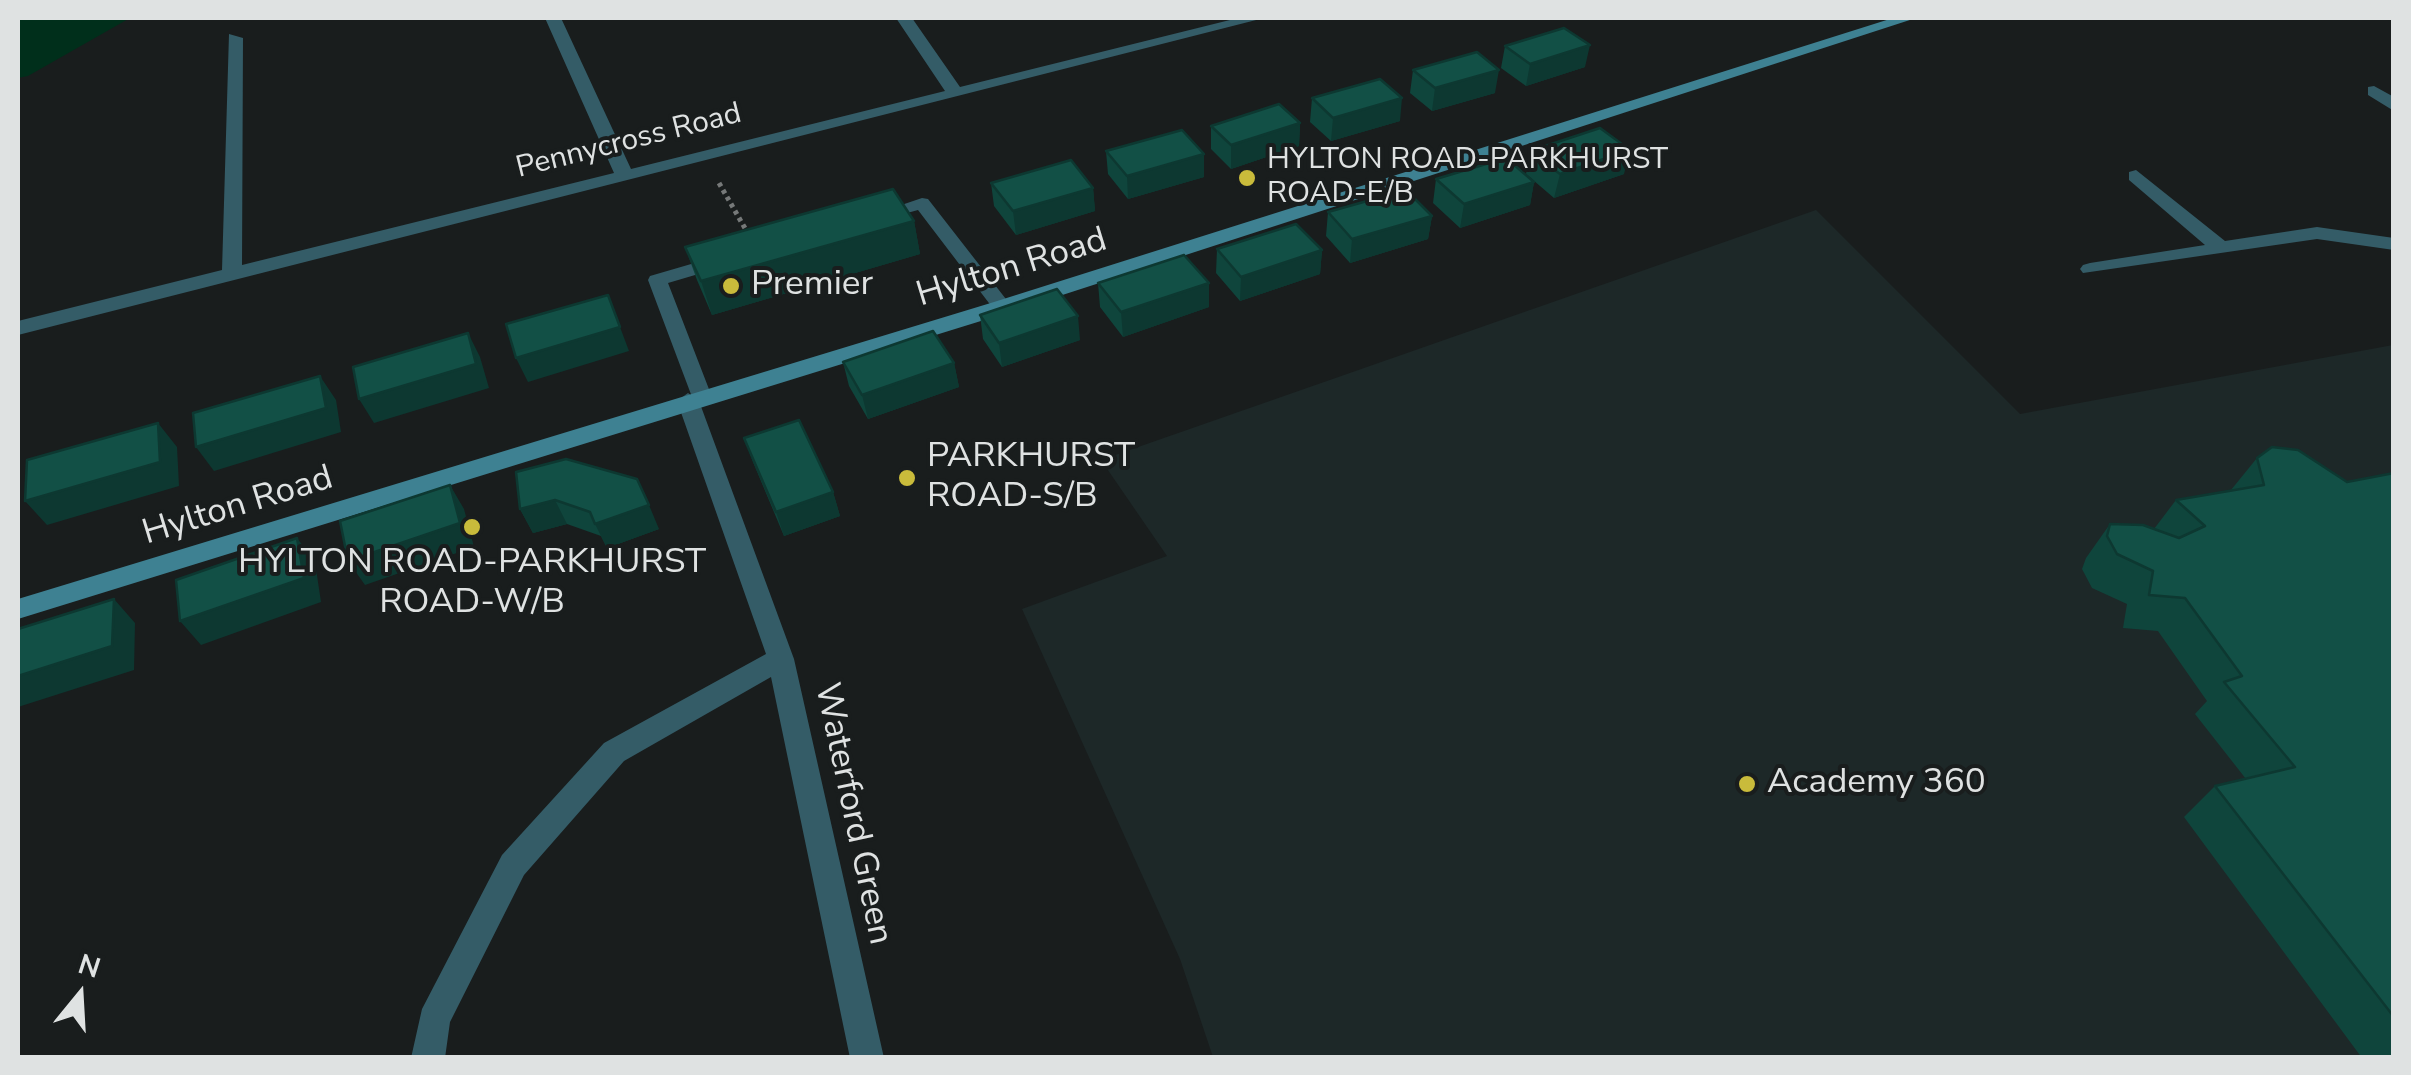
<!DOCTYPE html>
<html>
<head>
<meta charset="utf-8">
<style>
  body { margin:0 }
  #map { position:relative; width:2411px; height:1075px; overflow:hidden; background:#191d1d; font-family:"Nunito Sans",sans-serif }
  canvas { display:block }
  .frame { position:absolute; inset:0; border:20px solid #dfe2e2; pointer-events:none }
  .north { position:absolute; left:30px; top:945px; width:100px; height:100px; -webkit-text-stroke:8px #191d1d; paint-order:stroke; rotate:18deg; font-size:28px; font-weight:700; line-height:40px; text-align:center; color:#dfe2e2 }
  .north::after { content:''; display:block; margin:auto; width:35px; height:45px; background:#dfe2e2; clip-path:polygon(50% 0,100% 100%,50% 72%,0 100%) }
</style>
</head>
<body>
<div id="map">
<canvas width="2411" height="1075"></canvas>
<div class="frame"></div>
<div class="north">N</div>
</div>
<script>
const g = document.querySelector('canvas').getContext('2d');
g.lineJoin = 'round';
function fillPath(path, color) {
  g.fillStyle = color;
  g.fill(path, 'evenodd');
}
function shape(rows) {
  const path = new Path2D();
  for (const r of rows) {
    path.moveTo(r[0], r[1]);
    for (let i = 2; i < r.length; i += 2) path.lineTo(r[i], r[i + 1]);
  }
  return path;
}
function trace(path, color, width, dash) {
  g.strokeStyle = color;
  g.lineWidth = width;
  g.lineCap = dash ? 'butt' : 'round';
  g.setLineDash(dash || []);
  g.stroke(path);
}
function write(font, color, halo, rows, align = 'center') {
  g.font = font + ' "Nunito Sans",sans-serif';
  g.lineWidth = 8;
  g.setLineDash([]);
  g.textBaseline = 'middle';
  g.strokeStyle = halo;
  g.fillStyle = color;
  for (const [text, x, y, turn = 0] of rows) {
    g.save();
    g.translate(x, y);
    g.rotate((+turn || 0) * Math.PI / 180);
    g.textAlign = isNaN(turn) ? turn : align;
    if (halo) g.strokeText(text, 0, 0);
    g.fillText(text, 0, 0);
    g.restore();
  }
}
const built = shape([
  [1816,210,2020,414,2393,345,2393,1057,1213,1057,1180,959,1022,609,1167,556,1101,460]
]);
const green = shape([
  [18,18,130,18,28,76,18,78]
]);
const path = shape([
  [719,183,750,237]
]);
const lane = shape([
  [922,198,928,199,1009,303,1009,311,995,311,918,210,878,221,869,216,922,198],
  [722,255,731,261,729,265,668,283,712,397,702,404,692,397,648,280,650,276,722,255]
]);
const street = shape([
  [545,18,561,18,631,169,945,91,896,18,912,18,960,87,1238,18,1264,18,18,335,18,321,222,270,229,34,243,38,242,265,614,173,545,18],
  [2374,86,2394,97,2394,111,2368,95,2368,87,2374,86],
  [2136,170,2225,241,2317,227,2394,238,2394,250,2317,239,2083,273,2080,269,2083,265,2090,263,2205,245,2129,180,2129,172,2136,170],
  [688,393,699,401,794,659,884,1058,850,1058,771,677,624,761,524,875,450,1022,445,1058,411,1058,422,1009,502,855,604,743,766,654,677,401,688,393]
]);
const secondary = shape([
  [1893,18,1916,18,1010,312,18,619,18,599,994,302,1893,18]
]);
const wall = shape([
  [1505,46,1585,67,1526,86,1501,68],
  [1413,70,1495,93,1432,111,1410,93],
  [1312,98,1400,121,1331,141,1310,122],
  [1300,123,1299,146,1231,169,1211,149,1211,126],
  [1106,151,1204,154,1204,177,1128,199,1108,174],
  [1530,151,1624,174,1554,198,1526,174],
  [1436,179,1534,182,1530,205,1460,228,1433,203],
  [991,183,1093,188,1095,211,1016,235,994,206],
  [1328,212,1432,216,1428,239,1350,263,1326,236],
  [914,221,920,254,712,315,697,280,685,247],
  [1217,249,1322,250,1320,274,1240,301,1216,273],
  [1098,283,1209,307,1123,337,1100,307],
  [980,315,1080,340,1002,367,983,339],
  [843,362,954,363,959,387,868,419,849,386],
  [744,438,833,492,840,516,784,536,753,462],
  [2257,458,2347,482,2394,473,2394,1058,2362,1058,2184,817,2215,786,2246,779,2195,714,2207,701,2158,631,2123,628,2127,604,2092,588,2082,569,2086,558,2110,524,2154,529,2176,500,2231,490],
  [516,472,659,529,607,548,601,536,567,524,533,533,520,509]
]);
const shadedWall = shape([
  [1590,45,1585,67,1526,86,1530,64],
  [1499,70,1495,93,1432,111,1435,88],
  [1402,98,1400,121,1331,141,1333,118],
  [1300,123,1299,146,1231,169,1231,145],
  [1630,150,1624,174,1554,198,1560,174],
  [1204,154,1204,177,1128,199,1127,176],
  [1534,182,1530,205,1460,228,1464,204],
  [1093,188,1095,211,1016,235,1013,211],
  [1432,216,1428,239,1350,263,1352,239],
  [914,221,920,254,712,315,701,281],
  [1322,250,1320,274,1240,301,1241,277],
  [1209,283,1209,307,1123,337,1121,312],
  [608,295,629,351,528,382,516,358],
  [1078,316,1080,340,1002,367,999,343],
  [468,333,480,357,489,388,374,423,359,399],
  [954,363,959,387,868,419,862,395],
  [320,376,336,400,341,432,214,471,196,447],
  [158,423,177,447,179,486,47,525,25,501],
  [450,485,464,509,474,547,365,585,348,561],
  [833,492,840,516,784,536,776,512],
  [555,500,567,524,533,533,520,509],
  [649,505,659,529,607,548,595,524],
  [297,538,315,562,321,602,201,645,180,621],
  [114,599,135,623,134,670,18,707,18,676]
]);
const building = shape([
  [1564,28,1590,45,1530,64,1505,46,1564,28],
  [1477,52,1499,70,1435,88,1413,70,1477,52],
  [1380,79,1402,98,1333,118,1312,98,1380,79],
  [1279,104,1300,123,1231,145,1211,126,1279,104],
  [1600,128,1630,150,1560,174,1530,151,1600,128],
  [1182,130,1204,154,1127,176,1106,151,1182,130],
  [1506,158,1534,182,1464,204,1436,179,1506,158],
  [1071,160,1093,188,1013,211,991,183,1071,160],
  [893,189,914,221,701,281,685,247,893,189],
  [1406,190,1432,216,1352,239,1328,212,1406,190],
  [1296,224,1322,250,1241,277,1217,249,1296,224],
  [1184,255,1209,283,1121,312,1098,283,1184,255],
  [1057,289,1078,316,999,343,980,315,1057,289],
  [608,295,620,327,516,358,506,324,608,295],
  [933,331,954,363,862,395,843,362,933,331],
  [468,333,476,364,359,399,353,367,468,333],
  [320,376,326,408,196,447,193,413,320,376],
  [799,420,833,492,776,512,744,438,799,420],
  [158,423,160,462,25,501,27,460,158,423],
  [2272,447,2298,450,2347,482,2394,473,2394,1017,2215,786,2295,767,2224,682,2242,676,2185,598,2149,595,2153,571,2117,554,2107,536,2110,524,2143,525,2179,538,2205,526,2176,500,2264,485,2257,458,2272,447],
  [566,459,637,479,649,505,595,524,590,512,555,500,520,509,516,472,566,459],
  [450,485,460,523,348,561,340,521,450,485],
  [297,538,304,578,180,621,176,580,297,538],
  [114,599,112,646,18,676,18,629,114,599]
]);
const markers = [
  [1247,178,10,"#c9bb3b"],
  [731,286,10,"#c9bb3b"],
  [907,478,10,"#c9bb3b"],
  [472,527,10,"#c9bb3b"],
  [1747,784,10,"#c9bb3b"]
];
const farStreetnames = [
  ["Pennycross Road",629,142,-14]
];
const farPoinames = [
  ["HYLTON ROAD-PARKHURST",1267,161],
  ["ROAD-E/B",1267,195]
];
const streetNames = [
  ["Hylton Road",1012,269,-17],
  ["Hylton Road",238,507,-17],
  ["Waterford Green",852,814,78]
];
const poiNames = [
  ["Premier",751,286],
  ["PARKHURST",927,458],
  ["ROAD-S/B",927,498],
  ["HYLTON ROAD-PARKHURST",472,564,"center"],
  ["ROAD-W/B",472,604,"center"],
  ["Academy 360",1767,784]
];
fillPath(built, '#1d2828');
fillPath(green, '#002f1b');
trace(path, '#767979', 5, [4, 4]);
fillPath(lane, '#345c67');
fillPath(street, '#345c67');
fillPath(secondary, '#3e8192');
fillPath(wall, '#0f453c');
fillPath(shadedWall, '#0d3831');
fillPath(building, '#125046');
trace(building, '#0d3831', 2.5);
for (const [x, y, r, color] of markers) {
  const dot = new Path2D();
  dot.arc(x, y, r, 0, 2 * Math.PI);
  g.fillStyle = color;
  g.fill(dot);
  trace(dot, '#191d1d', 4);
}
write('30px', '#dfe2e2', '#191d1d', farStreetnames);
write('30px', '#dfe2e2', '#191d1d', farPoinames, 'left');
write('35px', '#dfe2e2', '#191d1d', streetNames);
write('35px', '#dfe2e2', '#191d1d', poiNames, 'left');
</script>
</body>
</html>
